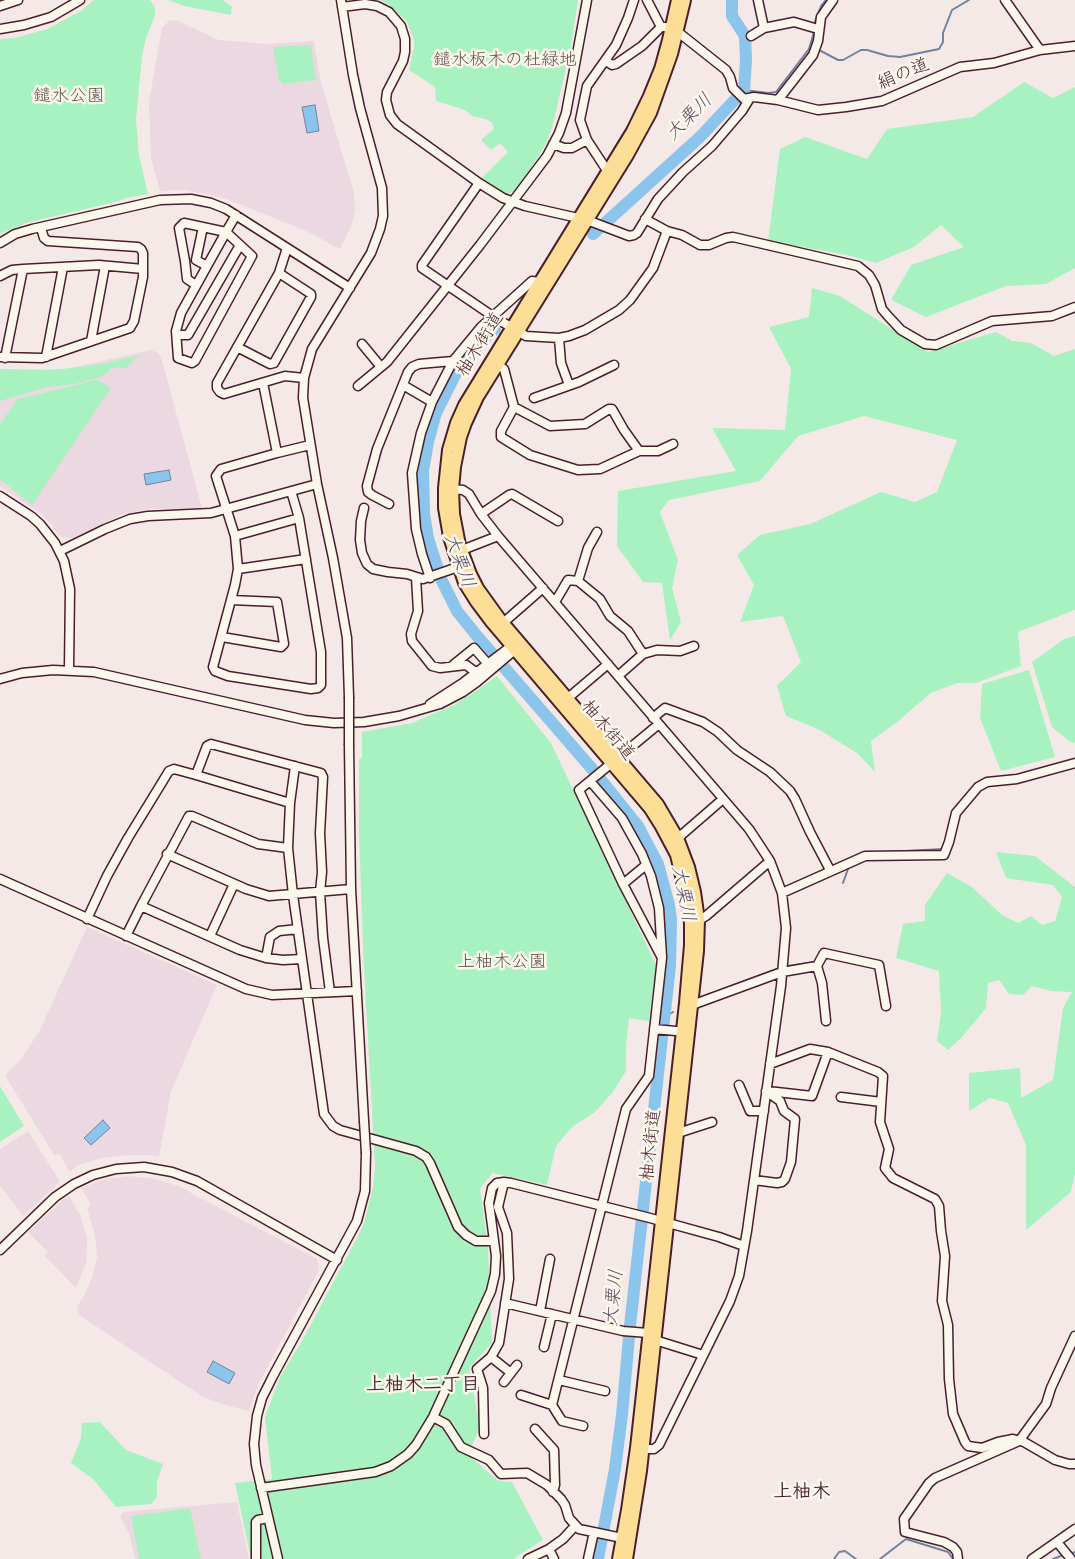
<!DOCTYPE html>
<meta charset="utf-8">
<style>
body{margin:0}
canvas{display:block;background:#f4e9e7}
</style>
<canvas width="1075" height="1559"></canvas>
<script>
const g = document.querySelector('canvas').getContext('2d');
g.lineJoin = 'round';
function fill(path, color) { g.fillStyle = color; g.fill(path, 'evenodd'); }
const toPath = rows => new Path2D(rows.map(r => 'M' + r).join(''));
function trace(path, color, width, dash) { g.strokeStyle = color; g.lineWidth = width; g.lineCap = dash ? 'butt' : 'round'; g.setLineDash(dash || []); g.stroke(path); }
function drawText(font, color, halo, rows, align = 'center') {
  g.font = font + ' Mynerve,"Klee One",sans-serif'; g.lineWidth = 5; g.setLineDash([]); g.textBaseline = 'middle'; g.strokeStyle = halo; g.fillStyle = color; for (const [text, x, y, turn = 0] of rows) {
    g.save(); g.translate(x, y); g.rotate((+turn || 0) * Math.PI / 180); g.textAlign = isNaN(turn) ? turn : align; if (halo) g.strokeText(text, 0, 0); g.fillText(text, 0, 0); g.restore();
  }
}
const built = toPath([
 [170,20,178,21,219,40,267,44,314,41,321,83,354,193,355,210,352,224,340,249,306,231,224,198,185,190,160,191,151,158,149,102,162,28],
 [151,350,158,353,161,357,202,508,149,509,122,514,71,539,59,536,52,525,41,514,0,486,0,371,66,369],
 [87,927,217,985,171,1091,159,1157,148,1155,128,1155,102,1158,78,1165,70,1172,59,1154,54,1155,6,1077,8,1072,21,1059,39,1032],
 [28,1131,60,1182,23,1216,0,1185,0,1149],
 [129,1176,155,1179,178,1186,317,1259,319,1270,259,1383,249,1411,225,1405,203,1397,79,1315,77,1307,85,1294,93,1275,97,1257,95,1235,87,1208,91,1205,81,1188,105,1179],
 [69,1196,81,1217,87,1239,86,1264,76,1288,45,1256,48,1252,28,1232,65,1198],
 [237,1502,249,1559,135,1559,129,1533,120,1517,123,1512]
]);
const green = toPath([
 [94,0,150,0,155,7,155,16,146,38,142,56,136,119,139,155,148,194,126,198,119,201,26,223,0,234,0,39,15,38,47,29,81,11],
 [168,0,223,0,232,7,231,15,184,6],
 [380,0,578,0,571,47,552,128,546,144,517,190,507,194,481,179,508,152,500,143,491,150,481,140,494,129,492,123,486,119,472,116,465,110,436,101,435,87,409,70,414,47,414,40,407,22,390,5],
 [311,45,316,80,284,84,279,80,273,47],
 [1024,82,1053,98,1075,87,1075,268,1046,284,1006,286,926,317,891,300,911,265,964,247,941,225,914,247,876,263,847,255,768,241,780,149,805,137,867,159,887,129,973,117],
 [812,288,840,296,928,352,996,332,1012,341,1031,343,1054,356,1075,349,1075,610,1018,632,1021,666,976,683,957,683,931,693,897,722,871,741,875,772,857,753,818,729,786,716,777,686,801,662,783,616,740,622,754,585,737,555,760,535,810,524,881,492,915,502,937,492,957,440,864,416,798,436,760,481,669,500,660,512,678,560,672,588,681,622,670,640,662,583,643,582,617,546,618,491,736,471,712,428,785,430,791,369,769,327,809,317],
 [146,354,134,359,126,368,112,368,101,377,75,384,48,387,0,401,0,369,53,370,95,365],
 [97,380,111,388,32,505,0,479,0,424,18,399],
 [1075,636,1075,743,1069,741,1052,727,1032,662,1064,639],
 [1029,670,1055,757,1001,771,980,718,982,684],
 [497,676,551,743,656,965,649,1021,629,1018,626,1044,626,1071,612,1093,595,1112,572,1127,556,1146,547,1185,493,1173,480,1188,488,1247,492,1343,469,1368,480,1427,468,1455,499,1481,512,1482,543,1540,517,1556,514,1559,251,1559,235,1483,272,1479,265,1417,280,1377,302,1341,357,1238,364,1223,373,1188,375,1167,363,948,359,833,359,759,362,758,362,732,412,723,454,705,476,691],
 [996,852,1035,856,1075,887,1075,1173,1071,1192,1026,1230,1026,1145,1008,1103,990,1098,969,1111,969,1073,1020,1068,1021,1098,1053,1080,1063,1008,1072,992,1051,991,1032,986,1023,995,1009,994,999,980,988,983,986,1008,962,1037,948,1050,937,1041,941,1012,939,971,896,958,903,924,925,921,925,905,947,873,972,887,1002,915,1018,923,1031,916,1042,925,1055,921,1062,897,1053,885,1006,878],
 [0,1086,24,1126,0,1142],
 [100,1422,126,1450,163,1464,157,1482,157,1497,151,1504,116,1507,94,1480,71,1463,81,1438,82,1423],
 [190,1508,201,1559,139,1559,131,1516]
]);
const water = toPath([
 [315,105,319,131,307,133,302,107,315,105],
 [169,470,171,480,146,485,144,474,169,470],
 [103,1120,110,1128,91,1145,84,1138,103,1120],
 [213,1361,235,1373,229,1384,207,1372,213,1361]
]);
const stream = toPath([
 [814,24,821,6,826,0],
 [821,51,838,60,843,60,861,50,867,50,888,56,900,57,939,49,943,42,943,33,952,10,969,0],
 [744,90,768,93,776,92,809,49,814,32],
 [889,852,942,849],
 [843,883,848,869],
 [788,966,815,962],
 [723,989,777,969],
 [664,1017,673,1012],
 [1073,1553,1075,1552],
 [834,1559,839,1552,845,1551,856,1559],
 [880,1559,906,1539,948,1552,953,1559],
 [1053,1559,1061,1556]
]);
const river = toPath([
 [593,234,700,137,744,90,746,60,745,36,732,16,732,0],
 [495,329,482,340,455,375,436,413,428,442,423,471,424,514,428,538,441,579,457,611,477,636,593,770,638,826,658,864,669,905,671,920,670,966,630,1326,622,1415,615,1469,598,1559]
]);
const minor = toPath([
 [341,0,353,75,360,108,382,188,383,216,380,229,371,253,312,349,304,378,303,398,317,484,333,558,347,638,349,697],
 [647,0,661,27],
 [758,0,764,28],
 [1005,0,1040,50],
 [0,6,18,0],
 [342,7,365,4,377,6,389,12,401,26,405,39,405,52,403,61,387,92,386,100,390,115,397,124,479,183,503,198,525,206,587,220,629,236,634,235,637,233,658,199,683,172,712,146,742,111,750,98],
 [0,29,24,25,51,17,80,0],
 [751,36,764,28,794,22,818,29],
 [606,61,612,65,616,64,642,46,661,27,665,27,678,32,726,70,730,77,733,88,744,99,754,97,778,100,818,110,846,107,882,101,960,67,994,63,1040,50,1075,46],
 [778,100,813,55,818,41,821,17,833,0],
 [553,144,564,148,572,148,587,140],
 [608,172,587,140,580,120,587,86,616,45,628,18,634,0],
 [479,183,422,265,422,268,494,317,526,336,559,338,569,336,585,330,619,310,630,300,653,268,667,231],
 [645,219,667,231,682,235,700,245,709,245,726,238,733,237,858,266,869,275,875,285,882,309,887,315,901,330,925,344,936,345,992,321,1052,316,1075,307],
 [203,227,196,260,207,266],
 [0,243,15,234,32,229,160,200,191,199,211,203,226,209,350,288],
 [287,248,279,273,217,383,217,388,220,392,224,394,285,376,304,378],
 [0,276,12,270,23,269,99,265,143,269],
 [196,285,187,279,185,261,179,228,184,223,226,232,252,256,195,361,192,363,178,358,176,331,181,313,207,266,226,232,236,215],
 [177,335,188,335,240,245],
 [559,338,561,363,569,385],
 [91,341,105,266],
 [362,344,381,367],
 [237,347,270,364,274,363,311,297,311,294,279,273],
 [0,357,42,358,130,328,134,321,143,277,143,253,141,249,138,247,48,241,44,238,41,228],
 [46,357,63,267],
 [5,358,23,269],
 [498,365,504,369,514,407,550,426,585,424,609,409,612,409,624,430,639,451,658,451,673,444],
 [263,383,277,453,221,469,216,476,235,536,238,569,235,585,213,667,215,671,228,676,311,689,318,688,321,685,321,652,299,518,291,491],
 [403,385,432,402],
 [358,386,387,362,480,245,547,156,559,133,566,113,587,0],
 [534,398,579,382,614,365],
 [514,407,501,431,501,437,530,455,578,470,600,469,639,451],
 [277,453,310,445],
 [448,489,463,490,469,494,481,514,498,536,749,829,770,861,782,893,786,928,781,986,747,1231,739,1276,730,1301,659,1445,654,1449,640,1449],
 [0,496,31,516,40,524,55,543,64,561,70,589,69,669],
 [389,504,372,495,368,492,367,486,377,449,408,372,412,367,419,364,453,361,481,327,532,281,539,282],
 [364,508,361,521,360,540,362,553,367,564,373,569,388,572,407,574,423,579,458,567],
 [481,514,509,495,512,494,558,521],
 [235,536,299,518],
 [462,550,498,536],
 [60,551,105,529,130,519,148,516,211,513,317,484],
 [238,569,306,559],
 [416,578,418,611,411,634,412,641,432,666,440,668,466,665,477,673],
 [430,578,422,554,416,529,412,473,421,433,432,402,453,361],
 [578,581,588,548,597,532],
 [555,602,568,580,578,581,600,599,610,616,628,631,643,654],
 [503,623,543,588],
 [222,637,281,647,284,644,277,602,231,600],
 [453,665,474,648,488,664],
 [618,676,643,654,657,650,680,651,694,646],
 [0,679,22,673,53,670,94,672,305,720,334,723,364,722,399,716,440,704,463,692,477,682,517,648],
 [568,698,608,664],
 [430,704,464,682,514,644],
 [653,718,665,708,703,722,718,732,737,750,770,772,790,791,795,799,810,832,830,870],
 [349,745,351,889,364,1121],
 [295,766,290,803,288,848,293,895,324,1114,333,1126,340,1130,416,1151,426,1157,430,1163,458,1227,466,1235,476,1241,494,1241],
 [196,775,290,803],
 [590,781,622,818,642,854,651,876,659,908,662,957],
 [678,838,723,799],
 [288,848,258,844,192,816,189,816,141,906,240,950,266,958,283,960,302,959],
 [167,854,246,889,269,896,351,889],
 [0,879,246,989,272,995,357,991],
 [623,884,646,865],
 [782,893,865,856,944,855,949,842,956,813,978,787,987,782,1017,779,1075,763],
 [87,919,107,876,128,838,169,771,174,769,196,775,207,746,211,744,321,773,323,777,320,833,322,872,320,892,323,938,330,992],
 [699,920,706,916,770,861],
 [126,936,141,906],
 [210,936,234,884],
 [266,958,270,937,279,931,298,929],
 [817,966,824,953,879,965,886,1006],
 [692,1005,782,972,817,966,822,983,826,1021],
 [654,1029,687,1032],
 [770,1064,810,1049,828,1052,878,1072,883,1076,880,1122,889,1149,885,1168,893,1178,935,1199,939,1206,941,1231,945,1256,942,1301,948,1325,949,1379,953,1414,965,1442,968,1446,982,1448,998,1442,1013,1439,1024,1442,1055,1460,1069,1464,1075,1464],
 [739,1085,750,1111,764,1111],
 [768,1091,812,1096,828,1052],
 [841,1097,881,1102],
 [678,1133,712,1122],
 [754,1180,777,1183,782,1182,785,1179,791,1162,795,1119,784,1111,780,1101,766,1091],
 [0,1250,55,1197,74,1184,93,1175,116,1169,144,1167,172,1172,197,1181,337,1260],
 [505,1303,623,1331,648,1333],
 [540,1311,550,1259],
 [655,1340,703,1355],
 [544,1347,552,1314],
 [491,1357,511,1373],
 [559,1380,605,1391],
 [504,1382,517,1365],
 [521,1395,552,1405],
 [433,1417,446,1424,461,1447,489,1460,501,1474,527,1473,547,1485,561,1499,565,1505,569,1518,579,1529,622,1538],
 [583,1426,562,1421,552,1405,626,1109,649,1076,662,958,623,884,579,790,659,724],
 [535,1429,554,1450,555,1485,553,1492],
 [484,1434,483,1388,477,1369,491,1357,499,1343,509,1279,507,1233,498,1207,504,1182],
 [261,1488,375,1472,391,1466,408,1454,416,1445,433,1417,491,1291,495,1274,496,1256,489,1203,492,1188,497,1183,504,1182,511,1183,650,1218,719,1237,744,1246],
 [1057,1542,1071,1559],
 [549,1549,554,1559],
 [256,1559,256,1522,258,1520,268,1518],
 [278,1559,256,1465,254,1444,257,1416,262,1398,273,1376,357,1221,365,1191,366,1153],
 [528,1559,549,1549,563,1539,575,1526],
 [588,1559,594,1532],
 [958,1559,957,1552,953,1547,944,1542,905,1532,904,1519,929,1483,935,1478,1019,1441,1046,1404,1051,1388,1075,1336],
 [1032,1559,1075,1529]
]);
const major = toPath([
 [618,1559,627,1510,636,1448,685,1003,690,945,690,924,688,906,676,855,660,825,650,809,491,622,476,602,464,583,449,537,444,508,444,488,448,450,456,423,464,405,632,131,649,96,660,69,668,40,677,0],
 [627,1559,641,1471,698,951,699,920,695,892,689,867,678,838,658,804,501,620,478,588,471,574,460,545,454,514,453,489,455,467,461,437,466,423,478,397,628,155,651,113,672,54,685,0]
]);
const minorBridge = toPath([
 [349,745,349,697],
 [364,1121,366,1153]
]);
const parkNames = [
 ["鑓水板木の杜緑地",505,61],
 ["鑓水公園",69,97],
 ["上柚木公園",502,963]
];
const streetNames = [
 ["絹の道",904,75,-23],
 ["柚木街道",481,345,-58],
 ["柚木街道",607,731,50],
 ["柚木街道",652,1145,-84]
];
const waterNames = [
 ["大栗川",690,118,-45],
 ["大栗川",458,561,70],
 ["大栗川",682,894,79],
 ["大栗川",615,1298,-84]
];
const neighbourhoodNames = [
 ["上柚木二丁目",423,1386],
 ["上柚木",802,1493]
];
fill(built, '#ecd8e1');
fill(green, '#a8f2c1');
fill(water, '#8cc5eb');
trace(water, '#72839e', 1);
trace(stream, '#72839e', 2);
trace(river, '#8cc5eb', 12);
trace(minor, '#4a1f2b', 11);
trace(major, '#4a1f2b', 14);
trace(minor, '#fbf7ec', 8);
trace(major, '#fcde96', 10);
trace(minorBridge, '#4a1f2b', 11, []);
trace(minorBridge, '#fbf7ec', 8);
drawText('18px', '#625450', '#fbf7ec', parkNames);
drawText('18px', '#4a1f2b', '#fbf7ec', streetNames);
drawText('italic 19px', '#5e5165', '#fbf7ec', waterNames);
drawText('bold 19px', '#4a1f2b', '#fbf7ec', neighbourhoodNames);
</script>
